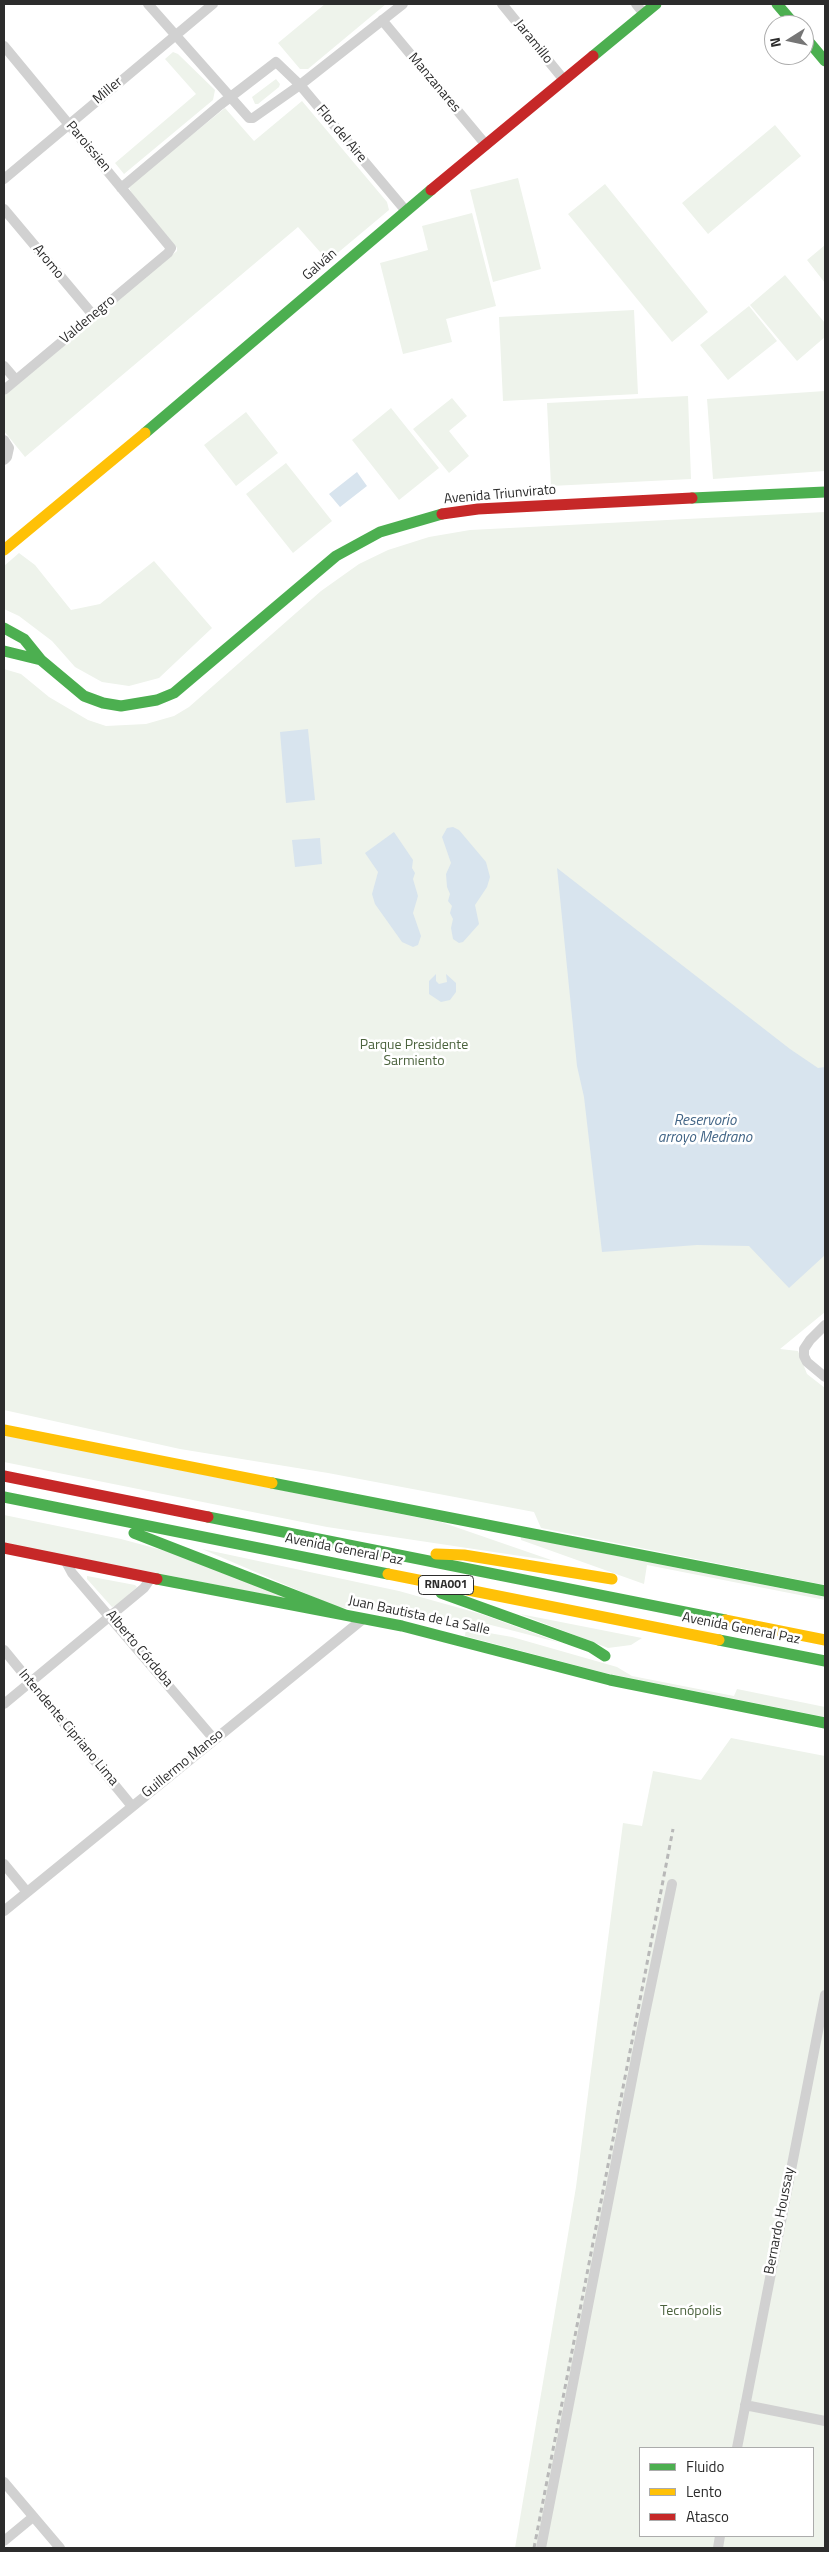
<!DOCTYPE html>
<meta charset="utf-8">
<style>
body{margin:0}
#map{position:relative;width:829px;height:2552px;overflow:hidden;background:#fff;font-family:"Titillium Web",sans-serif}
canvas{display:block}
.frame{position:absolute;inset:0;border:5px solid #2c2c2c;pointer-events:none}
.legend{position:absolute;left:639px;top:2447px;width:175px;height:90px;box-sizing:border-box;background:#fff;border:1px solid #ababab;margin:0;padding:6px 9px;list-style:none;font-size:15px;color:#2c2c2c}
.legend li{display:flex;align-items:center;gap:10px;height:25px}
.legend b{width:25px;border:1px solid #ababab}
.north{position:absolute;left:764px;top:15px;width:50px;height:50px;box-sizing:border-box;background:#fff;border:1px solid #ababab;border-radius:50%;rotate:260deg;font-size:14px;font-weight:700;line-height:20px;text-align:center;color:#2c2c2c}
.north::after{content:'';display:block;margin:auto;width:18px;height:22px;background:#767676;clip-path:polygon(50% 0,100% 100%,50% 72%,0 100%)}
</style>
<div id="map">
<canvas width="829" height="2552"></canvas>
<div class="frame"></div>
<ul class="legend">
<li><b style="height:6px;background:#4caf50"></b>Fluido</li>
<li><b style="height:6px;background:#ffc107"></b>Lento</li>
<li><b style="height:6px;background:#c62828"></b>Atasco</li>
</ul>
<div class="north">N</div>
</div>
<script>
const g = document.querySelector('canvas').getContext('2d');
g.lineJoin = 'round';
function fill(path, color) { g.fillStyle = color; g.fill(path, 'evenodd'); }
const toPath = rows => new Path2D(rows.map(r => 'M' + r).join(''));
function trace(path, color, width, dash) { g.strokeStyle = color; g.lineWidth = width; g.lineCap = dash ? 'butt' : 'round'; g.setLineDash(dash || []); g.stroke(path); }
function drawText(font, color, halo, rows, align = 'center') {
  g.font = font + ' "Titillium Web",sans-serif'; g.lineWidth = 5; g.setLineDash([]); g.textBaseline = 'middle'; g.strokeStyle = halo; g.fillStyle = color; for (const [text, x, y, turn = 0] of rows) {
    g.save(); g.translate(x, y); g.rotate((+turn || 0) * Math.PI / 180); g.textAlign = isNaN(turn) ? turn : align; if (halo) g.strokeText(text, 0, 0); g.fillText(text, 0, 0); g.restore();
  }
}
const green = toPath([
 [325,4,386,4,308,69,300,69,278,43],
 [173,52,178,54,215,90,213,100,124,174,115,163,196,94,165,59],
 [276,79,280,84,279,87,258,104,255,104,252,97],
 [302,101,387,202,389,210,328,261,298,227,25,457,4,431,4,396,177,251,177,248,131,192,129,187,131,184,225,108,254,141],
 [775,125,801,156,708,234,682,203],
 [518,178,541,269,493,282,470,190],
 [605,184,708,312,672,342,568,214],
 [472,213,496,306,446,319,452,342,403,354,380,263,428,250,422,226],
 [825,245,825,283,807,260],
 [785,275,825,323,825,337,797,361,750,305],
 [749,306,777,341,728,380,700,345],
 [634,310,638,394,503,401,499,317],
 [825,391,825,471,713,479,707,399],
 [688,396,691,479,551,486,547,403],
 [452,398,467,416,449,431,469,456,449,473,413,429],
 [391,408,439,468,399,500,352,440],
 [246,412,278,453,236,486,204,445],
 [286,463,332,521,293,553,246,494],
 [825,512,825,1312,780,1349,798,1351,807,1374,825,1388,825,1585,541,1528,534,1512,328,1473,180,1449,4,1410,4,669,21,674,49,697,88,720,106,726,146,724,174,716,189,707,321,591,359,564,388,550,429,537,470,530],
 [19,553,35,565,71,610,100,604,154,561,212,628,159,678,129,686,102,682,75,667,52,641,19,616,4,609,4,566],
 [4,1435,441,1522,554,1561,327,1527,4,1462],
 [4,1515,121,1539,184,1556,293,1600,4,1543],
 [521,1537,825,1597,825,1600,647,1565,644,1584,521,1540],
 [202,1549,399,1591,481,1614,561,1643,487,1624,337,1607],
 [87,1576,135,1585,137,1587,117,1605,112,1607,87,1579],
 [520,1614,642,1638,631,1645,608,1648],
 [466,1629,512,1637,617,1667,632,1676,734,1696,737,1689,825,1707,825,1717,605,1673,465,1636],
 [731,1738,825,1756,825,2548,515,2548,576,2187,623,1823,642,1826,653,1771,701,1780],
 [640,2448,813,2448,813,2536,640,2536]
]);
const water = toPath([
 [357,472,367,486,340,507,329,494],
 [308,729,315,800,286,803,280,732],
 [453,827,459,830,486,862,490,877,487,887,475,905,479,924,463,942,459,943,453,939,451,928,453,919,450,913,452,906,448,901,450,894,447,887,446,874,451,863,442,837,447,828],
 [394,832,413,860,412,868,415,873,413,879,418,896,413,913,421,936,418,945,413,947,402,942,375,904,372,894,378,872,365,853],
 [320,838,322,864,295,867,292,840],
 [557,868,790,1049,818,1068,825,1067,825,1255,789,1288,749,1246,697,1245,602,1252,584,1097,577,1066],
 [436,974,436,981,439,984,447,982,446,974,456,983,456,992,450,1000,441,1002,429,994,429,981]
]);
const street = toPath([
 [148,4,249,118,253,118,300,85,403,4],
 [502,4,564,80],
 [636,4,644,14],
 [382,20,486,145],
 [4,46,171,248,168,253,4,390],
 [4,179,213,4],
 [121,188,220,105,276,62,300,85,406,211],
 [4,209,93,315],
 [4,366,16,380],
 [4,440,9,448,7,457,4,460],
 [825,1325,810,1340,804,1349,804,1356,807,1362,825,1377],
 [65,1560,72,1573,213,1738],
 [4,1650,131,1805],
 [4,1704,144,1588,151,1578],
 [4,1864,27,1892],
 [4,1911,363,1619],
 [745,2405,825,2421],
 [737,2448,825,1995],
 [4,2482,60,2548],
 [4,2541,33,2517],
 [541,2548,640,2038,672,1884],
 [718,2548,720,2536]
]);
const fast = toPath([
 [777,4,795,25],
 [804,36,825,61],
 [593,56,656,4],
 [145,433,431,190],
 [692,498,825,492],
 [4,628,24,639,41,660,84,696,103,703,121,706,157,700,174,693,336,556,380,532,442,514],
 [4,651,41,660],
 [272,1483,825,1591],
 [4,1497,388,1574],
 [208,1517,725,1620],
 [134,1533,345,1615],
 [157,1579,402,1626,610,1680,825,1723],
 [441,1593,591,1647,605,1656],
 [719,1640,825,1661]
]);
const slow = toPath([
 [4,550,145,433],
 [4,1430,272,1483],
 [436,1554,464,1555,612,1579],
 [388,1574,719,1640],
 [725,1620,825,1640]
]);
const jam = toPath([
 [431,190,593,56],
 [442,514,478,509,692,498],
 [4,1476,208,1517],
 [4,1548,157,1579]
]);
const rail = toPath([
 [534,2548,673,1829]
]);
const shields = [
 [446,1585,55]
];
const shieldNames = [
 ["RNA001",446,1585]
];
const streetNames = [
 ["Jaramillo",533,42,51],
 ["Manzanares",434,83,50],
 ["Miller",108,91,-40],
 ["Flor del Aire",341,134,50],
 ["Paroissien",88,147,50],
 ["Aromo",48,262,50],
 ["Galván",320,265,-41],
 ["Valdenegro",88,320,-40],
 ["Avenida Triunvirato",500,495,-5],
 ["Avenida General Paz",344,1550,11],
 ["Juan Bautista de La Salle",419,1616,12],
 ["Avenida General Paz",741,1629,11],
 ["Alberto Córdoba",139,1649,50],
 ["Intendente Cipriano Lima",68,1728,50],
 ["Guillermo Manso",183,1764,-39],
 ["Bernardo Houssay",780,2221,-79]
];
const parkNames = [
 ["Parque Presidente",414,1046],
 ["Sarmiento",414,1062],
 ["Tecnópolis",691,2312]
];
const waterNames = [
 ["Reservorio",705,1121],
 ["arroyo Medrano",705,1138]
];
fill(green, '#eef3eb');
fill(water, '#d8e4ee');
trace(street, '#d1d1d1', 10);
trace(fast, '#4caf50', 11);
trace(slow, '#ffc107', 11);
trace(jam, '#c62828', 11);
trace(rail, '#b8b8b8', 3, [5, 4]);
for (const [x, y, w] of shields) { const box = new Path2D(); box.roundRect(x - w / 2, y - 9.5, w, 19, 4); g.fillStyle = '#fff'; g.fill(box); trace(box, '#2c2c2c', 1); }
drawText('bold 12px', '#2c2c2c', null, shieldNames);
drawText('14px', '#2c2c2c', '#fff', streetNames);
drawText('14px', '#4c633e', '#fff', parkNames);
drawText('italic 15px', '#426586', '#fff', waterNames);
</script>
